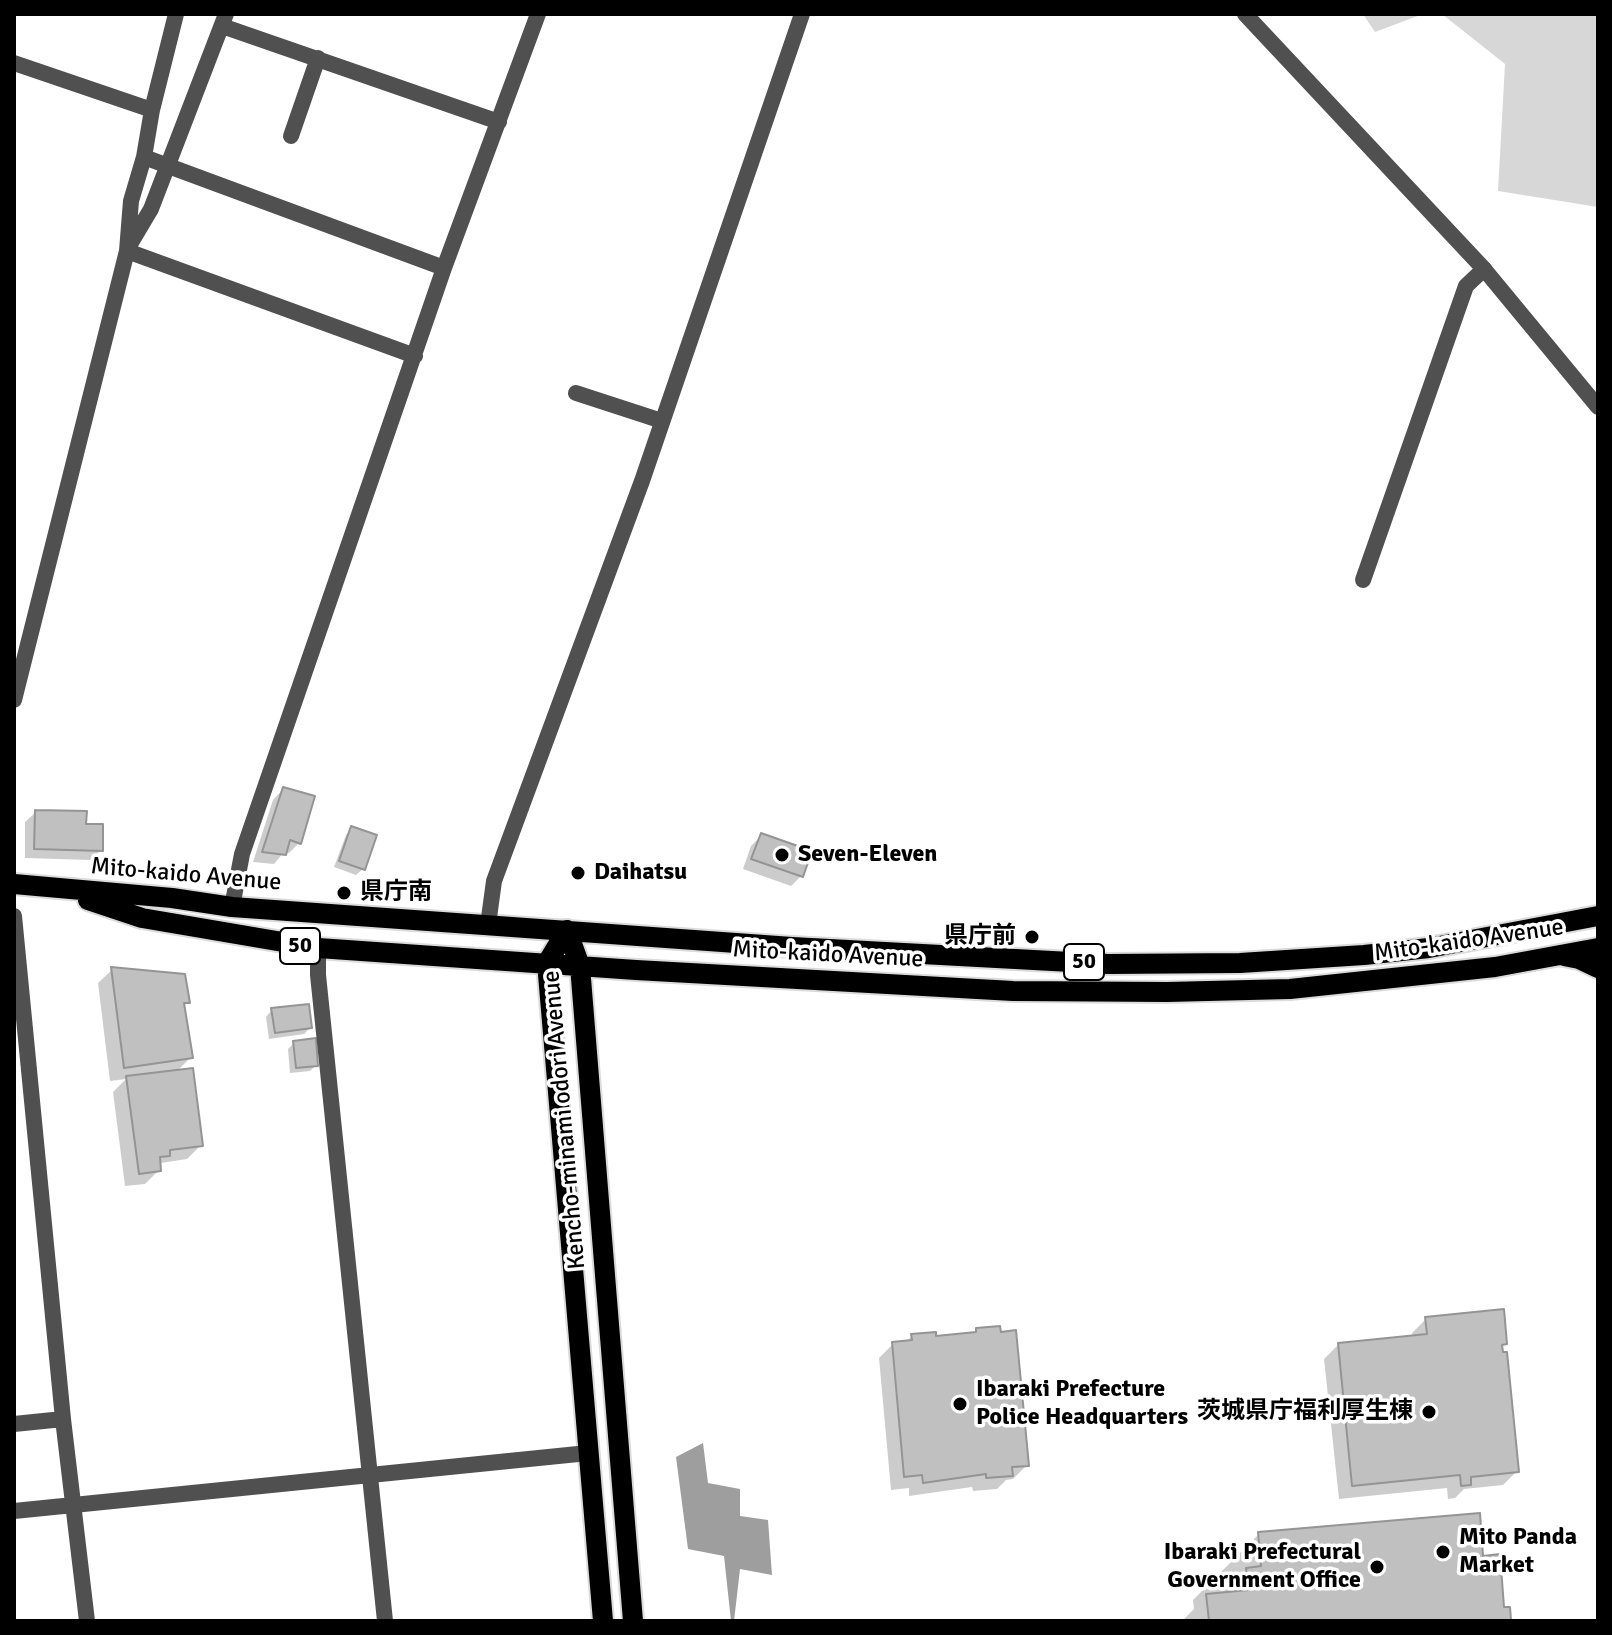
<!DOCTYPE html>
<meta charset="utf-8">
<style>
body{margin:0}
#map{position:relative;width:1612px;height:1635px;overflow:hidden;background:#fff;font-family:Signika,sans-serif}
canvas{display:block}
.frame{position:absolute;inset:0;border:16px solid #000;pointer-events:none}
</style>
<div id="map">
<canvas width="1612" height="1635"></canvas>
<div class="frame"></div>
</div>
<script>
const g = document.querySelector('canvas').getContext('2d');
g.lineJoin = 'round';
function fill(path, color) { g.fillStyle = color; g.fill(path, 'evenodd'); }
const toPath = rows => new Path2D(rows.map(r => 'M' + r).join(''));
function trace(path, color, width, dash) { g.strokeStyle = color; g.lineWidth = width; g.lineCap = dash ? 'butt' : 'round'; g.setLineDash(dash || []); g.stroke(path); }
function drawText(font, color, halo, rows, align = 'center') {
  g.font = font + ' Signika,"Noto Sans JP",sans-serif'; g.lineWidth = 7; g.setLineDash([]); g.textBaseline = 'middle'; g.strokeStyle = halo; g.fillStyle = color; for (const [text, x, y, turn = 0] of rows) {
    g.save(); g.translate(x, y); g.rotate((+turn || 0) * Math.PI / 180); g.textAlign = isNaN(turn) ? turn : align; if (halo) g.strokeText(text, 0, 0); g.fillText(text, 0, 0); g.restore();
  }
}
const green = toPath([
 [1363,14,1423,14,1375,32],
 [1442,14,1598,14,1598,207,1498,191,1505,64]
]);
const water = toPath([
 [703,1443,708,1483,740,1489,740,1516,768,1520,772,1575,740,1569,734,1621,731,1621,724,1556,688,1549,676,1457]
]);
const shadow = toPath([
 [283,789,299,843,289,853,284,852,274,864,253,862,273,800],
 [36,812,84,826,101,850,90,860,25,858,25,822],
 [352,828,363,869,356,875,334,867,346,835],
 [761,836,801,876,791,886,743,869,751,846],
 [112,970,188,1002,183,1007,191,1057,176,1072,201,1145,187,1159,161,1163,159,1170,145,1184,125,1186,113,1092,126,1079,110,1081,98,983],
 [272,1010,310,1028,304,1034,269,1039,266,1017],
 [294,1043,316,1065,310,1071,290,1073,288,1049],
 [1426,1319,1505,1343,1501,1348,1517,1471,1503,1485,1464,1489,1455,1498,1448,1499,1447,1488,1339,1499,1324,1359,1338,1345,1413,1338,1412,1333],
 [976,1330,1027,1465,1013,1479,1006,1480,997,1489,973,1491,972,1487,909,1496,909,1488,891,1490,879,1358,893,1344,905,1343,912,1336,934,1338,972,1335],
 [1259,1534,1482,1558,1509,1620,1182,1621,1194,1609,1193,1600]
]);
const building = toPath([
 [283,787,315,796,301,844,290,840,286,855,262,852,283,787],
 [35,810,87,811,86,824,103,824,103,851,34,849,35,810],
 [351,826,377,835,365,870,339,861,351,826],
 [761,833,812,851,803,877,751,859,761,833],
 [111,967,185,974,190,1003,184,1003,193,1058,124,1068,111,967],
 [309,1004,312,1028,275,1033,271,1008,309,1004],
 [316,1038,318,1066,296,1068,293,1041,316,1038],
 [193,1068,203,1146,170,1150,170,1156,160,1157,161,1171,139,1174,126,1076,193,1068],
 [1504,1309,1507,1344,1502,1345,1503,1352,1507,1352,1519,1472,1471,1477,1471,1485,1461,1486,1460,1475,1352,1486,1338,1343,1427,1334,1425,1317,1504,1309],
 [1000,1326,1001,1332,1016,1330,1029,1466,1012,1467,1013,1476,986,1478,986,1474,923,1483,922,1475,904,1477,892,1342,912,1340,911,1334,936,1332,936,1336,976,1332,976,1328,1000,1326],
 [1480,1513,1483,1556,1500,1554,1504,1607,1510,1607,1511,1620,1209,1621,1206,1594,1248,1590,1246,1568,1261,1566,1258,1532,1480,1513]
]);
const minor = toPath([
 [222,26,499,122],
 [14,63,152,110],
 [291,136,318,58],
 [144,157,444,268],
 [129,246,151,209,226,14],
 [127,251,415,356],
 [576,393,662,421],
 [1363,580,1466,286,1484,269],
 [14,700,127,251,131,201,144,157,152,110,176,14],
 [232,907,242,854,444,268,538,14],
 [14,916,63,1419,87,1621],
 [488,925,494,881,642,481,802,14],
 [318,948,318,975,385,1621],
 [14,1424,63,1419],
 [14,1511,588,1453]
]);
const tertiary = toPath([
 [1245,14,1484,269,1598,407]
]);
const primary = toPath([
 [14,884,172,898,232,907,792,947,1108,964,1240,963,1364,955,1429,948,1598,916],
 [88,900,142,918,318,948,636,970,1013,991,1167,992,1290,989,1495,967,1598,948],
 [567,930,547,963,603,1621],
 [567,930,580,966,633,1621],
 [1564,956,1579,959,1598,968]
]);
const markers = [
 [782,855,8,"#000"],
 [578,873,8,"#000"],
 [344,893,8,"#000"],
 [1032,937,8,"#000"],
 [960,1404,8,"#000"],
 [1429,1412,8,"#000"],
 [1443,1552,8,"#000"],
 [1377,1567,8,"#000"]
];
const shields = [
 [300,946,40],
 [1084,962,40]
];
const shieldNames = [
 ["50",300,946],
 ["50",1084,962]
];
const poiNames = [
 ["Seven-Eleven",798,855],
 ["Daihatsu",594,873],
 ["県庁南",360,893],
 ["県庁前",1016,937,"right"],
 ["Ibaraki Prefecture",976,1390],
 ["Police Headquarters",976,1418],
 ["茨城県庁福利厚生棟",1413,1412,"right"],
 ["Mito Panda",1459,1538],
 ["Market",1459,1566],
 ["Ibaraki Prefectural",1361,1553,"right"],
 ["Government Office",1361,1581,"right"]
];
const streetNames = [
 ["Mito-kaido Avenue",186,875,5],
 ["Mito-kaido Avenue",1469,941,-8],
 ["Mito-kaido Avenue",828,955,3],
 ["Kencho-minami odori Avenue",565,1120,-95]
];
fill(green, '#d7d7d7');
fill(water, '#9e9e9e');
fill(shadow, '#0003');
fill(building, '#c0c0c0');
trace(building, '#949494', 2);
trace(primary, '#dbdbdb', 24);
trace(minor, '#505050', 16);
trace(tertiary, '#505050', 16);
trace(primary, '#000', 20);
for (const [x, y, r, color] of markers) { const dot = new Path2D(); dot.arc(x, y, r, 0, 2 * Math.PI); g.fillStyle = color; g.fill(dot); trace(dot, '#fff', 3); }
for (const [x, y, w] of shields) { const box = new Path2D(); box.roundRect(x - w / 2, y - 18, w, 36, 6); g.fillStyle = '#fff'; g.fill(box); trace(box, '#000', 2); }
drawText('bold 22px', '#000', null, shieldNames);
drawText('bold 24px', '#000', '#fff', poiNames, 'left');
drawText('24px', '#000', '#fff', streetNames);
</script>
